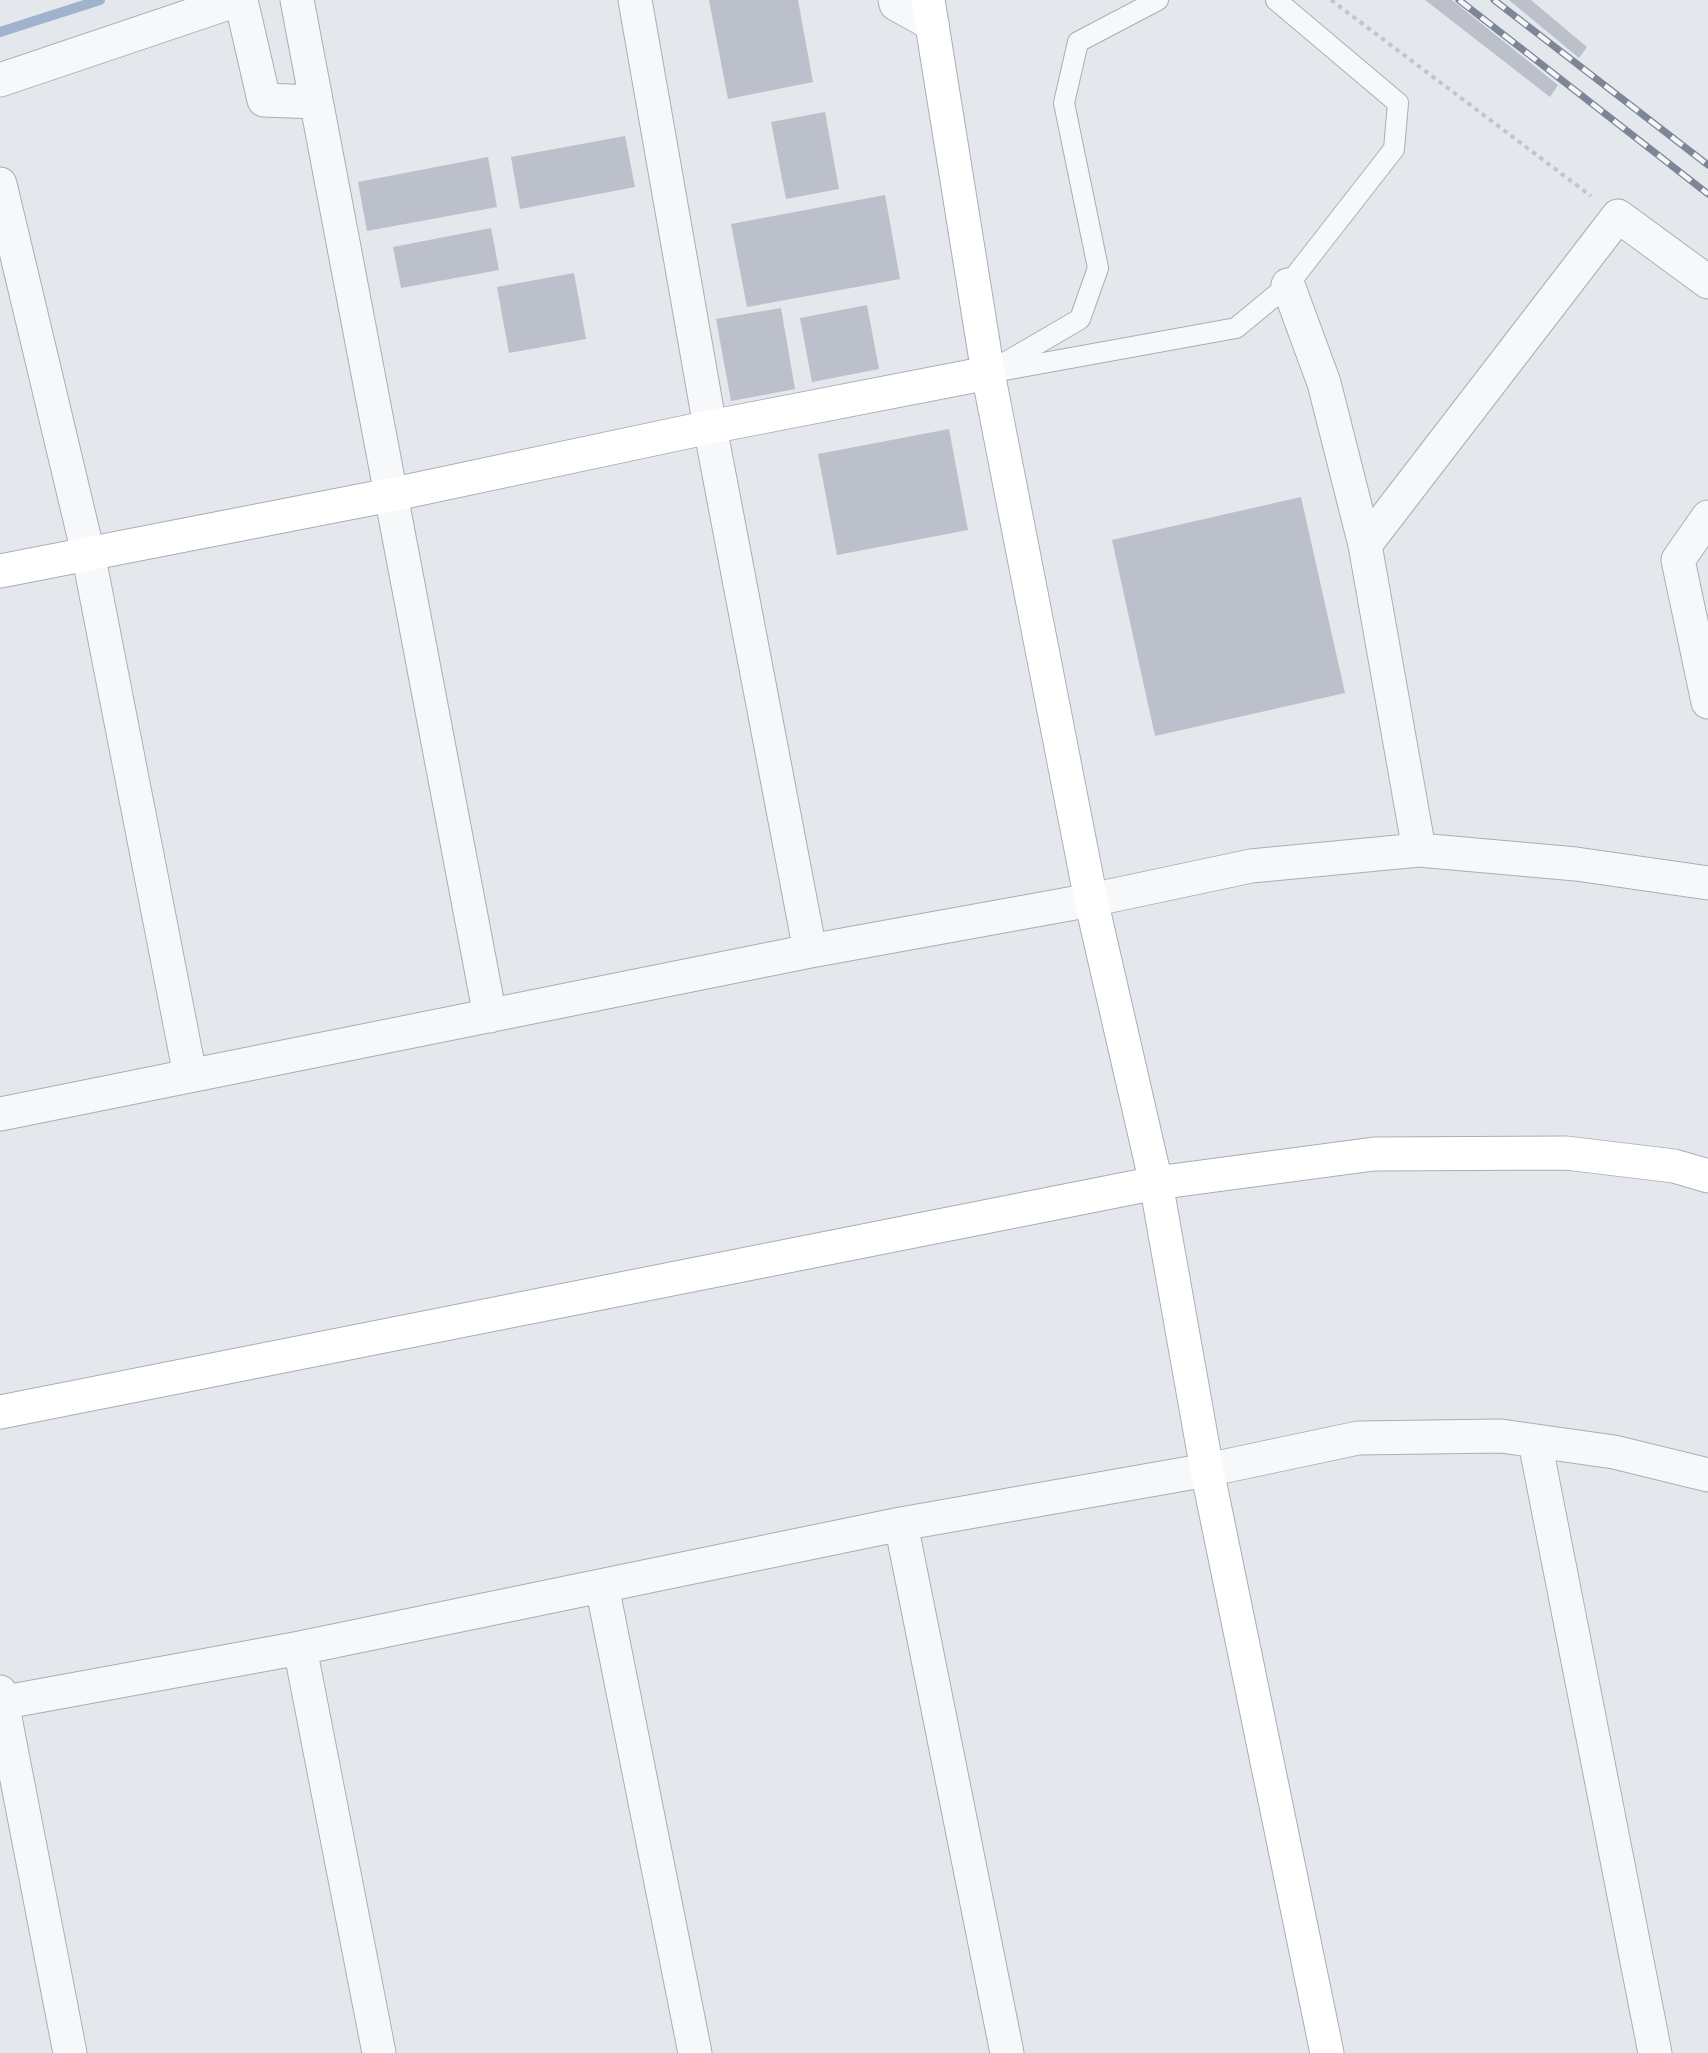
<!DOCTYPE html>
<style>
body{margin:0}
canvas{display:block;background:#e4e7ec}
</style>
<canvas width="1708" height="2053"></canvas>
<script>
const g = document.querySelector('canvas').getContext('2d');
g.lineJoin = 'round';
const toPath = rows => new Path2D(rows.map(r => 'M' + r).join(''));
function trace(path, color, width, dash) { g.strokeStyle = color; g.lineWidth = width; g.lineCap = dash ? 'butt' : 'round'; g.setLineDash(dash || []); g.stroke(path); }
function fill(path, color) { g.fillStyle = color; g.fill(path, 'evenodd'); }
const stream = toPath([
 [0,32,100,0]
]);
const building = toPath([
 [709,0,798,0,813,82,728,99],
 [1425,0,1452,0,1558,85,1550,97],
 [1509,0,1531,0,1587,47,1579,58],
 [825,112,839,189,786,199,771,122],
 [625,136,635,187,520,209,511,157],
 [488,157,497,207,367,231,358,182],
 [885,195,900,279,747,307,731,224],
 [491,228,499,270,401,288,393,247],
 [574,273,586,339,509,353,497,287],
 [867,305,879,369,812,382,800,318],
 [781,308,795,389,731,401,716,319],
 [949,429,968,530,837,555,818,454],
 [1301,497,1345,693,1155,736,1112,540]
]);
const path = toPath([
 [1331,0,1591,196]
]);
const lane = toPath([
 [1001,365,1080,319,1098,268,1064,103,1078,42,1158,0],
 [988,373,1236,328,1288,285,1394,149,1398,103,1276,0]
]);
const street = toPath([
 [241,0,264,100,316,102],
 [297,0,490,1016],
 [635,0,710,427,810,951],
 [895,0,896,4,932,24],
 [0,80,237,0],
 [0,184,88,553,190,1075],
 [1288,285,1324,383,1365,545,1419,850],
 [1708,517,1678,560,1708,702],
 [1365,545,1618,216,1708,282],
 [0,1114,810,951,1091,900,1251,866,1419,850,1576,864,1708,883],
 [1535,1442,1655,2053],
 [901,1524,1007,2053],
 [602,1586,695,2053],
 [300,1648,379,2053],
 [0,1692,70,2053],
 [0,1703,300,1648,901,1524,1207,1470,1358,1438,1501,1436,1614,1452,1708,1475]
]);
const secondary = toPath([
 [928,0,988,373,1091,900,1156,1183,1207,1470,1327,2053],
 [0,571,390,495,710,427,988,373],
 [0,1412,1156,1183,1374,1154,1566,1153,1674,1166,1708,1176]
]);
const rail = toPath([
 [1459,0,1708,194],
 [1494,0,1708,165]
]);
trace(stream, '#9fb4cc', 10);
fill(building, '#bbc0ca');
trace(lane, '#a9aeb7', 22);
trace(street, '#a9aeb7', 35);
trace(secondary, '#a9aeb7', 35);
trace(path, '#c2c5cb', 4, [4.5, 4.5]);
trace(lane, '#f7f8fa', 20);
trace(street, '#f7f8fa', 33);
trace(secondary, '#fff', 33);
trace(rail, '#7d8696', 7);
trace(rail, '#f4f6f9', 4.5, [14]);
</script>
